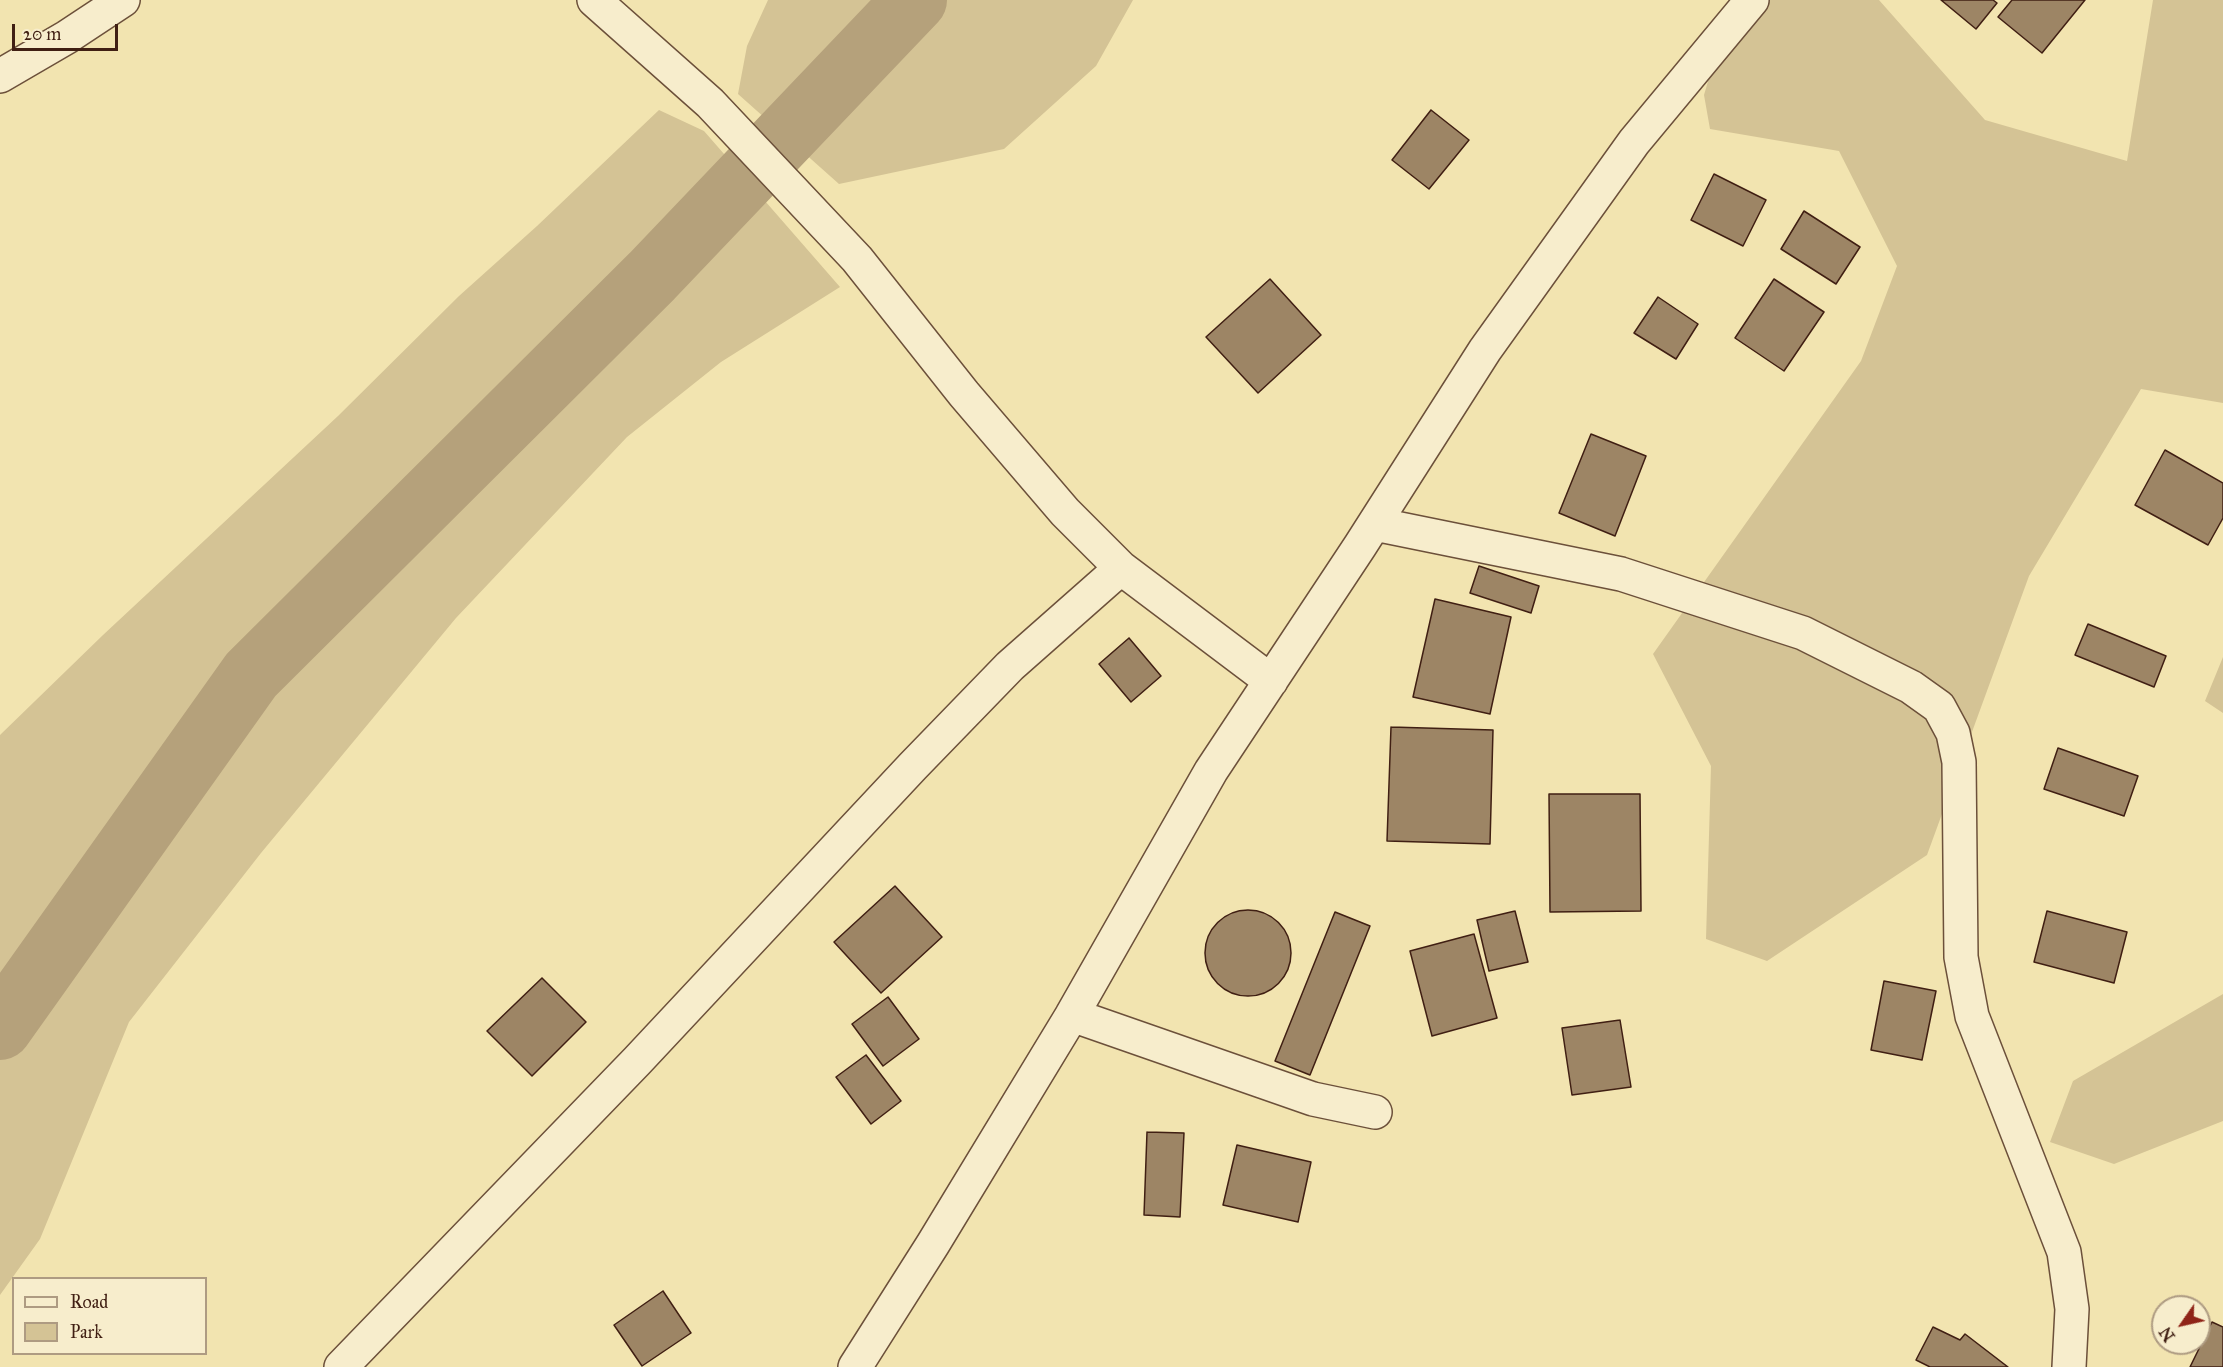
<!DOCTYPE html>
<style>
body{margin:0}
#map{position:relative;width:2223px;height:1367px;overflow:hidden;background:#f2e4b0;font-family:"IM FELL Great Primer",serif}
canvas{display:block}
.legend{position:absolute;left:12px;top:1277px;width:195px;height:78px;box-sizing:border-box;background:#f7edcc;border:2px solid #ae9b82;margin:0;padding:8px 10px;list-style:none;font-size:18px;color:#401f13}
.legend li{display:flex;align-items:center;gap:12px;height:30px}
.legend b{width:30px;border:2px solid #ae9b82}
.north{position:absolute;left:2151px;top:1295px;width:60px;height:60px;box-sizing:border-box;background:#f7edcc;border:2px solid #ae9b82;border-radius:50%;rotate:236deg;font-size:16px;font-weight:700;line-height:24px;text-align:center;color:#401f13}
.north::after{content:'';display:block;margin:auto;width:21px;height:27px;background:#8f2418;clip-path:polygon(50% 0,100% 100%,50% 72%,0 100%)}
.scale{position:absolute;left:12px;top:24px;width:106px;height:27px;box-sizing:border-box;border:3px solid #401f13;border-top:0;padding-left:8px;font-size:18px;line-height:21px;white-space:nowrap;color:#401f13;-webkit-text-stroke:4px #f7edcc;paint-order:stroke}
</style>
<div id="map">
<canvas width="2223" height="1367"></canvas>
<ul class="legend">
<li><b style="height:8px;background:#f7edcc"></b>Road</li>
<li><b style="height:16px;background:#d4c395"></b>Park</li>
</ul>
<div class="north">N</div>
<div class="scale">20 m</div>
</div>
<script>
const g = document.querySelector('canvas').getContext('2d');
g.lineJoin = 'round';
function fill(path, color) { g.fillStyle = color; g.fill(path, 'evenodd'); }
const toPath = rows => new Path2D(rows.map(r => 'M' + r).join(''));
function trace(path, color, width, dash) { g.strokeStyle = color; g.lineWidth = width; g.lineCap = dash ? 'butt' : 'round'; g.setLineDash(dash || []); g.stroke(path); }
const green = toPath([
 [768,0,1133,0,1096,66,1004,149,839,184,738,94,747,46],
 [1761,0,1879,0,1985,120,2127,161,2153,0,2223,0,2223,403,2141,389,2029,576,1927,855,1767,961,1706,939,1711,766,1653,654,1861,361,1897,266,1839,151,1710,129,1704,95,1714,61],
 [659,110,704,131,840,287,721,362,627,437,456,618,261,853,129,1022,40,1239,0,1295,0,735,103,635,338,416,459,296,537,226],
 [2223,657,2223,713,2205,701],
 [2223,994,2223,1121,2114,1164,2050,1142,2073,1081]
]);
const river = toPath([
 [0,1028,251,675,652,276,915,0]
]);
const building = toPath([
 [1941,0,1993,0,1997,3,1976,29,1941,0],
 [2012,0,2085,0,2042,53,1998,17,2012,0],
 [1431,110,1469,140,1429,189,1392,160,1431,110],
 [1714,174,1766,200,1743,246,1691,220,1714,174],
 [1804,211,1860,247,1836,284,1781,249,1804,211],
 [1270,279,1321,335,1258,393,1206,337,1270,279],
 [1774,279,1824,312,1784,371,1735,338,1774,279],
 [1658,297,1698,324,1676,359,1634,333,1658,297],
 [1591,434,1646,456,1615,536,1559,513,1591,434],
 [2165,450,2223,483,2223,518,2208,545,2135,505,2165,450],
 [1479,566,1539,586,1531,613,1470,593,1479,566],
 [1435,599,1511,617,1490,714,1413,697,1435,599],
 [2088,624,2166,656,2154,687,2075,655,2088,624],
 [1129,638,1161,676,1131,702,1099,664,1129,638],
 [1391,727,1493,730,1490,844,1387,841,1391,727],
 [2058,748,2138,776,2124,816,2044,789,2058,748],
 [1549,794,1640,794,1641,911,1550,912,1549,794],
 [895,886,942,937,881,993,834,942,895,886],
 '1205 953a43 43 0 1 1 86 0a43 43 0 1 1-86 0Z',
 [1515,911,1528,962,1489,971,1477,920,1515,911],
 [2047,911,2127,932,2114,983,2034,962,2047,911],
 [1335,912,1370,926,1310,1075,1275,1061,1335,912],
 [1474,934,1497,1018,1432,1036,1410,951,1474,934],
 [542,978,586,1022,532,1076,487,1031,542,978],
 [1884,981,1936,991,1922,1060,1871,1050,1884,981],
 [888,997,919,1039,883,1066,852,1024,888,997],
 [1620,1020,1631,1087,1572,1095,1562,1028,1620,1020],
 [866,1055,901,1101,871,1124,836,1077,866,1055],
 [1147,1132,1184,1133,1180,1217,1144,1215,1147,1132],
 [1237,1145,1311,1162,1298,1222,1223,1205,1237,1145],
 [663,1291,691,1333,642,1366,614,1325,663,1291],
 [2212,1322,2223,1327,2223,1367,2190,1367,2212,1322],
 [1933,1327,1960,1340,1965,1334,2008,1367,1930,1367,1916,1360,1933,1327]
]);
const minor = toPath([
 [594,0,710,103,857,259,964,394,1065,512,1121,568,1271,681],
 [0,76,67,37,123,0],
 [1375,524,1621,574,1803,633,1911,687,1939,707,1953,733,1959,762,1961,957,1972,1016,2064,1252,2072,1309,2069,1367],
 [1072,1015,1313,1099,1375,1112],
 [341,1367,637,1061,913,766,1010,666,1121,568],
 [855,1367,933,1244,1072,1015,1211,771,1360,546,1485,350,1634,142,1752,0]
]);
fill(green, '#d4c395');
trace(river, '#b5a17b', 64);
fill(building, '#9d8565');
trace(building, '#401f13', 1.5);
trace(minor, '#6c503a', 36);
trace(minor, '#f7edcc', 33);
</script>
